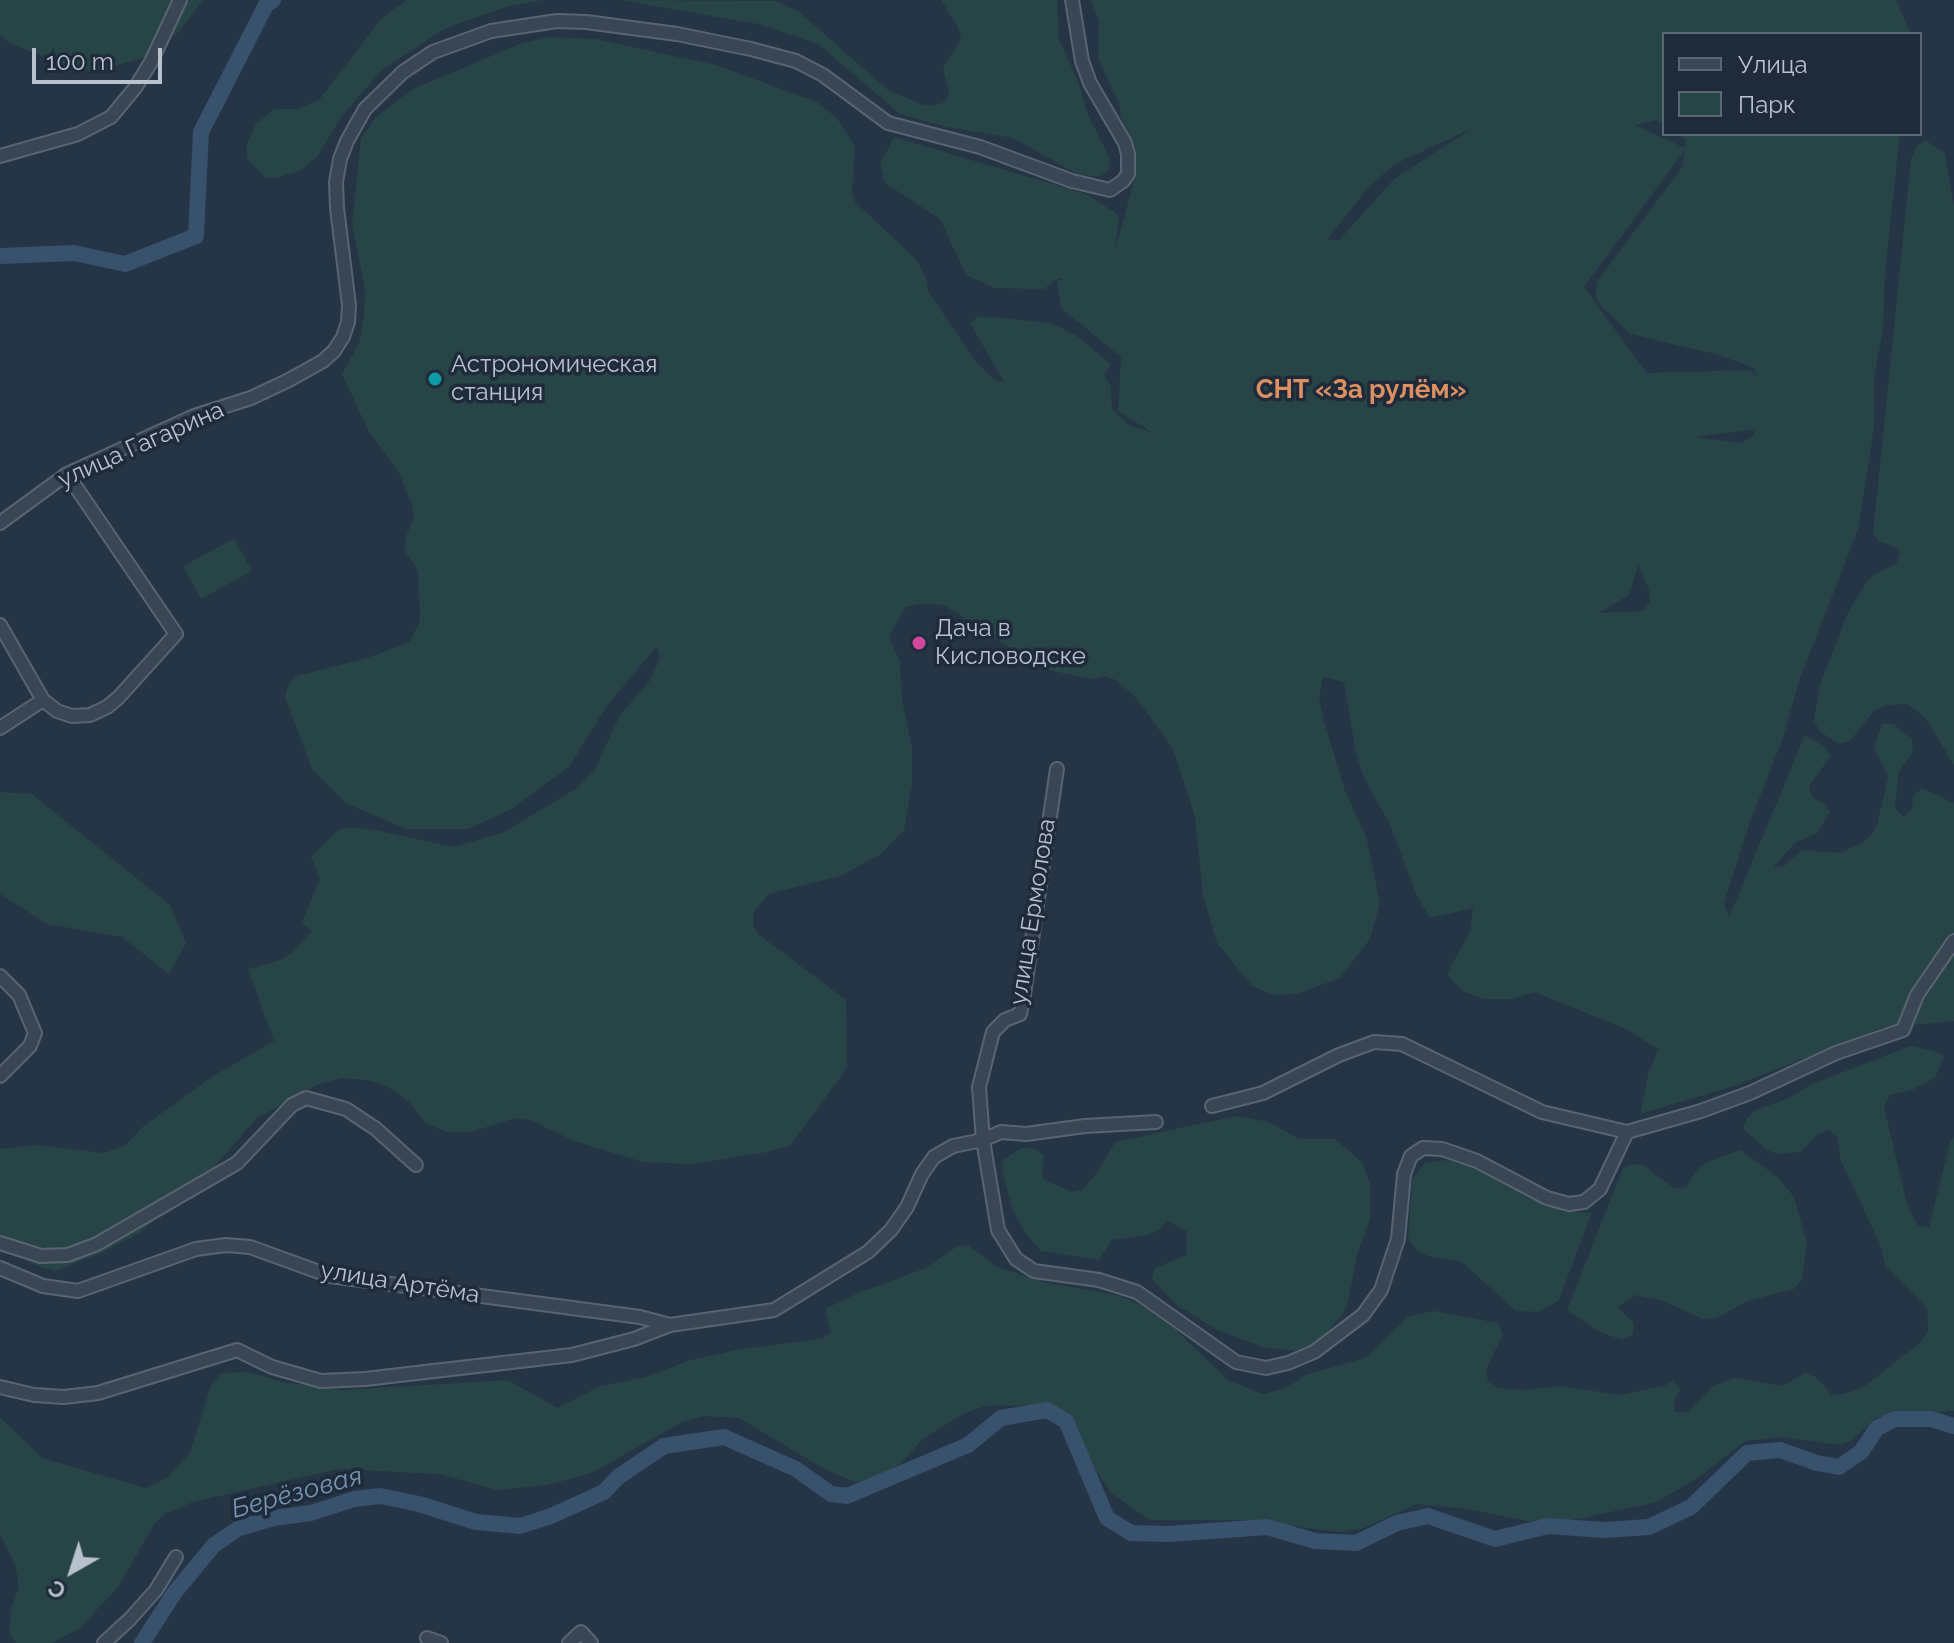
<!DOCTYPE html>
<meta charset="utf-8">
<style>
body{margin:0}
#map{position:relative;width:1954px;height:1643px;overflow:hidden;background:#253545;font-family:Raleway,sans-serif}
canvas{display:block}
.legend{position:absolute;left:1662px;top:32px;width:260px;height:104px;box-sizing:border-box;background:#1f2b3a;border:2px solid #5c6775;margin:0;padding:10px 14px;list-style:none;font-size:24px;color:#b8c1ce}
.legend li{display:flex;align-items:center;gap:16px;height:40px}
.legend b{width:40px;border:2px solid #5c6775}
.north{position:absolute;left:32px;top:1531px;width:80px;height:80px;-webkit-text-stroke:6px #1f2b3a;paint-order:stroke;rotate:219deg;font-size:22px;font-weight:700;line-height:32px;text-align:center;color:#b8c1ce}
.north::after{content:'';display:block;margin:auto;width:28px;height:36px;background:#b8c1ce;clip-path:polygon(50% 0,100% 100%,50% 72%,0 100%)}
.scale{position:absolute;left:32px;top:48px;width:130px;height:36px;box-sizing:border-box;border:4px solid #b8c1ce;border-top:0;padding-left:10px;font-size:24px;line-height:28px;white-space:nowrap;color:#b8c1ce;-webkit-text-stroke:6px #1f2b3a;paint-order:stroke}
</style>
<div id="map">
<canvas width="1954" height="1643"></canvas>
<ul class="legend">
<li><b style="height:10px;background:#3a4654"></b>Улица</li>
<li><b style="height:22px;background:#274446"></b>Парк</li>
</ul>
<div class="north">С</div>
<div class="scale">100 m</div>
</div>
<script>
const g = document.querySelector('canvas').getContext('2d');
g.lineJoin = 'round';
function fill(path, color) { g.fillStyle = color; g.fill(path, 'evenodd'); }
const toPath = rows => new Path2D(rows.map(r => 'M' + r).join(''));
function trace(path, color, width, dash) { g.strokeStyle = color; g.lineWidth = width; g.lineCap = dash ? 'butt' : 'round'; g.setLineDash(dash || []); g.stroke(path); }
function drawText(font, color, halo, rows, align = 'center') {
  g.font = font + ' Raleway,sans-serif'; g.lineWidth = 7; g.setLineDash([]); g.textBaseline = 'middle'; g.strokeStyle = halo; g.fillStyle = color; for (const [text, x, y, turn = 0] of rows) {
    g.save(); g.translate(x, y); g.rotate((+turn || 0) * Math.PI / 180); g.textAlign = isNaN(turn) ? turn : align; if (halo) g.strokeText(text, 0, 0); g.fillText(text, 0, 0); g.restore();
  }
}
const green = toPath([
 [0,0,203,0,180,30,153,55,94,72,69,67,9,43,0,35],
 [406,0,543,0,509,6,446,28,382,70,342,116,317,157,300,171,276,178,264,177,247,158,246,146,256,124,274,109,296,109,319,100,379,21],
 [620,0,775,1,798,11,888,90,921,104,933,106,945,102,949,92,943,68,961,39,958,27,941,0,1057,0,1059,39,1078,81,1088,115,1109,157,1109,169,1100,177,1077,174,1013,138,946,127,900,114,818,44,758,24],
 [1091,0,1896,0,1911,34,1664,34,1664,125,1657,120,1635,125,1685,148,1686,140,1678,134,1900,134,1885,272,1883,330,1874,377,1874,428,1858,530,1800,678,1783,738,1751,819,1724,903,1729,917,1805,735,1825,747,1831,756,1809,786,1812,797,1823,803,1830,812,1817,833,1795,843,1773,868,1784,866,1802,850,1840,853,1862,843,1871,835,1877,825,1888,777,1874,747,1882,724,1893,724,1912,739,1913,752,1899,771,1895,808,1904,817,1912,808,1913,796,1922,788,1954,803,1954,1021,1882,1028,1731,1087,1640,1114,1648,1075,1658,1049,1626,1029,1534,992,1512,999,1484,999,1462,991,1447,974,1470,931,1473,908,1430,918,1417,896,1389,823,1363,776,1356,753,1344,682,1323,677,1319,698,1324,721,1345,791,1366,836,1380,903,1370,939,1340,978,1297,994,1273,995,1252,986,1217,943,1203,895,1195,817,1180,770,1172,747,1135,697,1116,680,1104,676,1092,679,1043,669,944,605,919,604,906,607,889,636,900,662,902,700,912,748,912,785,904,830,881,854,840,876,768,894,754,912,753,924,758,934,846,1000,847,1068,790,1146,767,1152,693,1164,643,1162,574,1141,530,1120,516,1118,471,1132,446,1132,425,1122,409,1102,390,1088,367,1080,342,1078,316,1085,256,1119,211,1171,141,1232,99,1254,55,1271,32,1264,0,1244,0,1149,36,1145,104,1153,126,1145,141,1128,213,1076,274,1041,248,969,280,960,292,952,312,931,302,923,320,879,311,857,338,830,350,827,374,830,454,847,504,832,577,788,594,771,620,715,651,679,660,658,657,646,606,707,569,767,510,810,468,829,407,829,347,804,312,769,285,697,288,685,297,676,367,658,410,642,420,620,418,571,405,551,405,539,414,517,412,505,398,471,368,430,342,374,359,343,364,317,365,291,352,223,361,138,375,118,413,89,522,43,547,37,595,39,716,65,817,102,837,118,855,146,852,192,855,202,917,260,927,280,928,291,976,362,994,380,1004,382,970,323,979,316,1050,323,1074,334,1111,364,1104,376,1111,386,1112,409,1129,425,1153,433,1118,411,1121,357,1061,308,1057,281,1064,279,1059,278,1044,289,995,288,966,275,940,219,885,183,880,164,894,137,1086,194,1119,215,1115,251,1134,181,1119,104,1098,58,1099,21],
 [1473,128,1394,179,1339,240,1327,240,1367,189,1395,164],
 [1685,150,1683,166,1598,280,1595,293,1600,305,1630,334,1719,355,1754,368,1758,377,1751,370,1647,373,1584,287],
 [1756,429,1751,437,1741,443,1696,437],
 [1638,565,1649,590,1650,602,1643,611,1599,613,1629,595],
 [1925,140,1945,153,1954,206,1954,765,1926,719,1908,704,1885,705,1874,711,1850,741,1839,744,1819,731,1814,720,1820,685,1848,612,1866,583,1874,574,1896,564,1900,553,1892,545,1879,542,1873,533,1911,159,1916,147],
 [234,539,252,571,201,599,183,566],
 [0,792,32,794,170,905,186,943,169,974,122,937,47,924,0,894],
 [1910,1046,1934,1051,1944,1056,1935,1078,1912,1090,1890,1095,1884,1107,1907,1204,1918,1226,1929,1227,1950,1143,1954,1137,1954,1411,1877,1417,1851,1441,1840,1445,1781,1437,1745,1441,1701,1476,1657,1502,1578,1519,1528,1521,1468,1509,1417,1504,1362,1529,1339,1532,1245,1520,1150,1520,1111,1493,1091,1463,1073,1422,1056,1408,1045,1405,985,1406,963,1414,923,1439,892,1473,858,1483,824,1469,739,1418,704,1416,682,1422,592,1473,547,1485,497,1490,439,1474,339,1469,193,1502,165,1514,155,1523,118,1587,79,1629,52,1643,16,1643,9,1633,11,1609,19,1587,15,1564,0,1535,0,1417,42,1458,146,1488,167,1478,190,1452,211,1385,221,1373,249,1372,283,1382,342,1390,508,1380,557,1408,598,1387,645,1377,691,1360,741,1349,822,1339,831,1333,825,1309,858,1293,926,1268,956,1247,968,1245,997,1267,1043,1282,1117,1295,1139,1304,1174,1328,1228,1380,1263,1394,1286,1388,1305,1375,1365,1358,1409,1316,1434,1311,1498,1323,1503,1334,1486,1370,1488,1381,1498,1388,1522,1390,1561,1386,1619,1395,1664,1386,1673,1380,1681,1390,1674,1400,1675,1412,1687,1412,1713,1386,1734,1378,1783,1386,1805,1373,1816,1377,1832,1395,1844,1394,1866,1385,1922,1341,1928,1331,1927,1308,1885,1266,1880,1244,1841,1161,1837,1137,1828,1130,1818,1134,1801,1152,1778,1154,1767,1150,1743,1129,1747,1118,1756,1110,1789,1098,1810,1085],
 [1236,1116,1269,1122,1299,1139,1335,1139,1363,1163,1370,1184,1370,1219,1357,1255,1348,1302,1343,1314,1320,1340,1301,1351,1266,1348,1219,1331,1175,1304,1152,1279,1155,1268,1186,1255,1187,1231,1167,1221,1159,1230,1148,1235,1112,1240,1099,1260,1041,1251,1025,1233,1012,1209,1003,1173,1003,1160,1021,1148,1033,1148,1044,1155,1042,1178,1071,1192,1082,1190,1097,1173,1115,1142],
 [1740,1150,1778,1177,1794,1197,1807,1243,1802,1280,1794,1289,1747,1301,1717,1318,1703,1319,1660,1300,1636,1295,1617,1307,1634,1323,1633,1334,1622,1340,1598,1331,1567,1310,1623,1168,1634,1164,1645,1166,1675,1189,1686,1187,1698,1168,1707,1162],
 [1446,1160,1470,1165,1544,1203,1581,1213,1592,1212,1559,1300,1540,1312,1516,1311,1462,1262,1428,1256,1416,1249,1408,1240,1412,1179,1425,1163]
]);
const river = toPath([
 [0,256,74,253,125,264,196,236,201,132,266,5,273,0],
 [142,1643,175,1592,214,1545,239,1528,274,1518,311,1513,354,1499,380,1496,419,1504,476,1522,520,1526,551,1516,604,1492,618,1477,664,1446,724,1437,796,1469,831,1494,847,1496,968,1445,1001,1418,1047,1410,1066,1421,1107,1518,1131,1533,1168,1534,1267,1527,1315,1541,1356,1543,1397,1523,1428,1516,1495,1539,1548,1526,1605,1530,1649,1527,1691,1507,1747,1453,1780,1450,1817,1463,1839,1467,1861,1452,1877,1428,1895,1419,1931,1419,1954,1426]
]);
const minor = toPath([
 [0,156,78,134,111,117,135,88,151,62,180,0],
 [0,523,67,474,194,416,251,398,289,380,323,361,334,351,343,337,348,322,349,305,337,208,336,182,340,159,347,141,365,109,403,72,433,52,491,31,557,21,586,22,677,34,751,49,796,61,823,75,888,123,980,147,1072,181,1110,190,1123,181,1128,174,1128,154,1125,143,1090,83,1082,61,1072,0],
 [0,625,43,700],
 [0,728,43,700,57,711,72,716,90,715,107,707,118,698,176,634,67,474],
 [1057,769,1023,1001,1020,1014,1005,1020,993,1032,979,1087,983,1140,998,1230,1016,1259,1034,1271,1099,1280,1137,1292,1236,1362,1266,1368,1288,1363,1314,1352,1363,1315,1381,1290,1398,1239,1404,1174,1411,1156,1423,1148,1442,1149,1477,1161,1547,1198,1569,1204,1584,1202,1600,1189,1627,1132],
 [0,976,19,995,35,1033,30,1046,0,1076],
 [1212,1106,1263,1093,1339,1055,1374,1042,1402,1044,1542,1112,1627,1132,1701,1111,1750,1093,1836,1053,1903,1030,1917,995,1954,941],
 [0,1243,41,1256,68,1255,97,1244,237,1163,292,1105,306,1098,346,1109,376,1129,416,1165],
 [0,1268,43,1286,78,1291,196,1249,226,1245,250,1247,330,1276,640,1317,670,1325],
 [0,1387,34,1395,64,1397,98,1393,237,1350,272,1367,321,1381,365,1379,572,1355,634,1339,670,1325,774,1310,868,1252,891,1230,907,1207,922,1174,934,1157,953,1146,983,1140,1001,1132,1026,1134,1085,1126,1156,1122],
 [427,1638,441,1643],
 [104,1643,130,1619,156,1590,176,1557],
 [569,1643,581,1632,591,1643]
]);
const markers = [
 [435,379,8,"#0f9aa8"],
 [919,643,8,"#d1479c"]
];
const poiNames = [
 ["Астрономическая",451,365],
 ["станция",451,393],
 ["Дача в",935,629],
 ["Кисловодске",935,657]
];
const streetNames = [
 ["улица Гагарина",141,445,-24],
 ["улица Ермолова",1033,912,-81],
 ["улица Артёма",400,1283,9]
];
const neighbourhoodNames = [
 ["СНТ «За рулём»",1361,390]
];
const waterNames = [
 ["Берёзовая",297,1493,-15]
];
fill(green, '#274446');
trace(river, '#38516d', 16);
trace(minor, '#596472', 16);
trace(minor, '#3a4654', 12);
for (const [x, y, r, color] of markers) { const dot = new Path2D(); dot.arc(x, y, r, 0, 2 * Math.PI); g.fillStyle = color; g.fill(dot); trace(dot, '#1f2b3a', 3); }
drawText('24px', '#b8c1ce', '#1f2b3a', poiNames, 'left');
drawText('24px', '#b8c1ce', '#1f2b3a', streetNames);
drawText('bold 26px', '#dd9163', '#1f2b3a', neighbourhoodNames);
drawText('italic 26px', '#7694b3', '#1f2b3a', waterNames);
</script>
